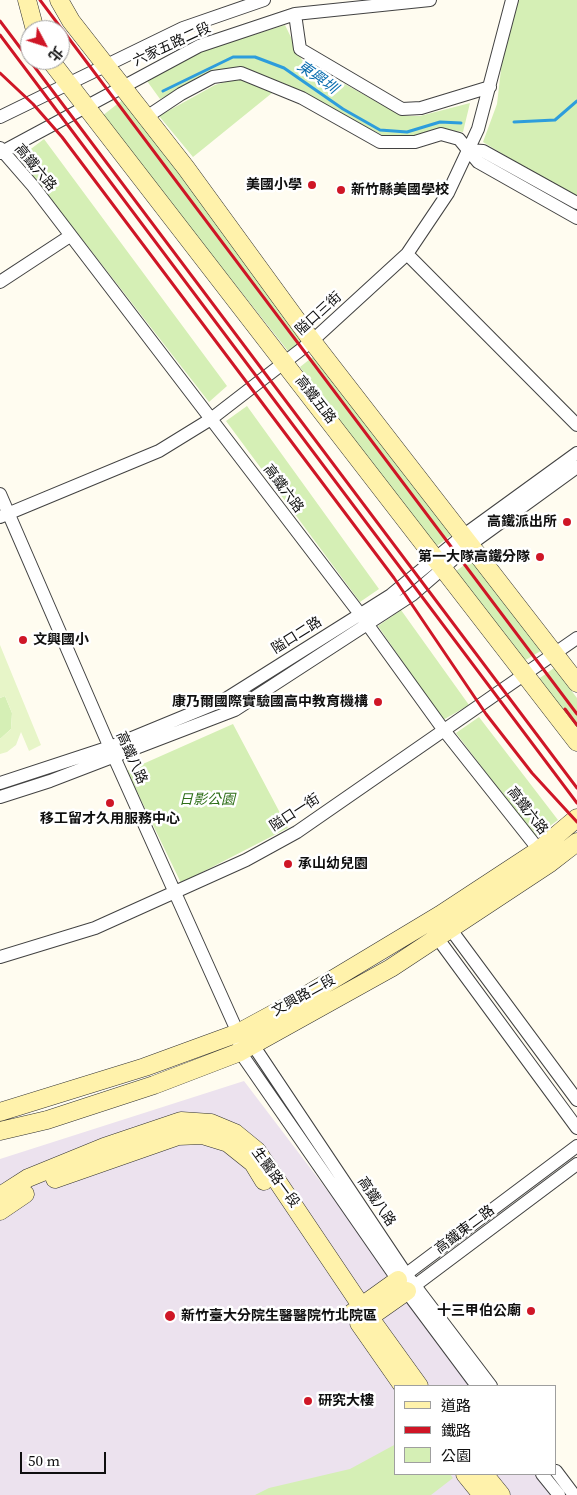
<!DOCTYPE html>
<meta charset="utf-8">
<style>
body{margin:0}
#map{position:relative;width:577px;height:1495px;overflow:hidden;background:#fffcf0;font-family:"Source Serif 4","Noto Sans TC",serif}
canvas{display:block}
.legend{position:absolute;left:394px;top:1385px;width:162px;height:90px;box-sizing:border-box;background:#fff;border:1px solid #9f9f9f;margin:0;padding:6px 9px;list-style:none;font-size:15px;color:#0f0f0f}
.legend li{display:flex;align-items:center;gap:10px;height:25px}
.legend b{width:25px;border:1px solid #9f9f9f}
.north{position:absolute;left:20px;top:20px;width:50px;height:50px;box-sizing:border-box;background:#fff;border:1px solid #9f9f9f;border-radius:50%;rotate:130deg;font-size:14px;font-weight:700;line-height:20px;text-align:center;color:#0f0f0f}
.north::after{content:'';display:block;margin:auto;width:18px;height:22px;background:#cf1626;clip-path:polygon(50% 0,100% 100%,50% 72%,0 100%)}
.scale{position:absolute;left:20px;top:1452px;width:86px;height:22px;box-sizing:border-box;border:2px solid #0f0f0f;border-top:0;padding-left:6px;font-size:15px;line-height:18px;white-space:nowrap;color:#0f0f0f;-webkit-text-stroke:4px #fff;paint-order:stroke}
</style>
<div id="map">
<canvas width="577" height="1495"></canvas>
<ul class="legend">
<li><b style="height:6px;background:#fff2ab"></b>道路</li>
<li><b style="height:6px;background:#cf1626"></b>鐵路</li>
<li><b style="height:14px;background:#d5efb5"></b>公園</li>
</ul>
<div class="north">北</div>
<div class="scale">50 m</div>
</div>
<script>
const g = document.querySelector('canvas').getContext('2d');
g.lineJoin = 'round';
function fill(path, color) { g.fillStyle = color; g.fill(path, 'evenodd'); }
const toPath = rows => new Path2D(rows.map(r => 'M' + r).join(''));
function trace(path, color, width, dash) { g.strokeStyle = color; g.lineWidth = width; g.lineCap = dash ? 'butt' : 'round'; g.setLineDash(dash || []); g.stroke(path); }
function drawText(font, color, halo, rows, align = 'center') {
  g.font = font + ' "Source Serif 4","Noto Sans TC",serif'; g.lineWidth = 5; g.setLineDash([]); g.textBaseline = 'middle'; g.strokeStyle = halo; g.fillStyle = color; for (const [text, x, y, turn = 0] of rows) {
    g.save(); g.translate(x, y); g.rotate((+turn || 0) * Math.PI / 180); g.textAlign = isNaN(turn) ? turn : align; if (halo) g.strokeText(text, 0, 0); g.fillText(text, 0, 0); g.restore();
  }
}
const industrial = toPath([
 [244,1081,476,1386,396,1386,396,1474,543,1474,559,1495,0,1495,0,1159]
]);
const green = toPath([
 [516,0,577,0,577,199,483,142,497,104,504,44],
 [285,25,302,60,402,116,420,116,470,103,463,132,439,129,412,139,382,135,281,82,242,70,212,73,160,99,147,81,196,53],
 [239,78,272,93,193,157,159,116,215,85],
 [125,98,306,338,288,351,102,116],
 [44,139,227,386,209,402,19,158],
 [315,355,454,533,433,549,300,367],
 [247,406,379,589,360,602,226,421],
 [474,558,544,649,524,661,456,571],
 [401,610,469,705,443,720,378,626],
 [554,668,577,698,577,732,537,680],
 [5,696,12,713,11,729,0,739,0,698],
 [479,717,558,820,535,837,456,733],
 [233,724,288,828,181,883,127,771],
 [396,1444,396,1474,450,1474,453,1478,431,1495,255,1495,269,1488,350,1469]
]);
const pitch = toPath([
 [0,645,41,745,29,751,21,732,16,745,7,752,0,754,0,739,11,729,12,713,5,696,0,698]
]);
const stream = toPath([
 [163,91,233,57,255,57,284,68,343,109,380,130,407,132,440,122,461,123],
 [514,122,555,120,577,101]
]);
const street = toPath([
 [295,14,300,49,402,109,421,108,490,87],
 [0,117,183,28,264,0],
 [145,118,181,94,213,77,241,73,302,98,380,142,415,142,441,134,459,139,478,162,577,218],
 [0,148,33,186,360,614,443,729,539,850],
 [469,150,483,151,577,203],
 [0,153,199,46,295,14,430,0],
 [407,254,577,425],
 [0,282,70,236],
 [0,494,114,757,238,1033,240,1052,398,1280,477,1386],
 [0,517,159,451,211,419,312,341,407,254,448,193,478,129,512,0],
 [0,783,110,747,224,700,391,595,464,535,577,453],
 [0,797,50,781,235,710,412,595,471,544,577,467],
 [446,923,577,1100],
 [433,932,577,1128],
 [0,957,95,928,246,860,297,832,577,638],
 [248,1040,253,1045,406,1274,491,1386],
 [401,1278,577,1146],
 [409,1290,577,1164],
 [556,1471,574,1495],
 [542,1474,559,1495]
]);
const secondary = toPath([
 [27,0,35,30],
 [59,0,71,21,186,168,312,341,577,683],
 [50,60,577,742],
 [0,1112,145,1067,238,1033,297,1001,440,915,539,850,577,818],
 [0,1131,47,1120,154,1085,240,1052,391,968,550,863,577,842],
 [55,1179,178,1136,202,1135,228,1143,253,1163,264,1181],
 [0,1196,28,1178,104,1147,181,1121,211,1123,235,1133,257,1151,362,1307,419,1386],
 [0,1211,25,1194],
 [352,1313,398,1280],
 [359,1323,403,1386],
 [360,1324,407,1291],
 [465,1474,482,1495],
 [484,1474,501,1495]
]);
const rail = toPath([
 [40,0,577,714],
 [0,21,577,788],
 [0,35,577,803],
 [0,73,33,104,62,137,394,578,486,714,532,773,577,822],
 [565,709,577,725]
]);
const markers = [
 [312,185,5,"#cf1626"],
 [341,190,5,"#cf1626"],
 [567,522,5,"#cf1626"],
 [540,557,5,"#cf1626"],
 [23,640,5,"#cf1626"],
 [378,702,5,"#cf1626"],
 [110,803,5,"#cf1626"],
 [288,864,5,"#cf1626"],
 [531,1311,5,"#cf1626"],
 [170,1316,6,"#cf1626"],
 [308,1401,5,"#cf1626"]
];
const streetNames = [
 ["六家五路二段",172,45,-25],
 ["高鐵六路",35,168,50],
 ["隘口三街",319,314,-42],
 ["高鐵五路",315,400,52],
 ["高鐵六路",283,489,53],
 ["隘口二路",297,636,-32],
 ["高鐵八路",131,758,66],
 ["高鐵六路",527,811,52],
 ["隘口一街",295,813,-33],
 ["文興路二段",304,996,-29],
 ["生醫路一段",275,1178,54],
 ["高鐵八路",376,1202,56],
 ["高鐵東二路",465,1230,-37]
];
const poiNames = [
 ["美國小學",302,185],
 ["新竹縣美國學校",351,190,"left"],
 ["高鐵派出所",557,522],
 ["第一大隊高鐵分隊",530,557],
 ["文興國小",33,640,"left"],
 ["康乃爾國際實驗國高中教育機構",368,702],
 ["移工留才久用服務中心",110,819,"center"],
 ["承山幼兒園",298,864,"left"],
 ["十三甲伯公廟",521,1311],
 ["新竹臺大分院生醫醫院竹北院區",181,1316,"left"],
 ["研究大樓",318,1401,"left"]
];
const parkNames = [
 ["日影公園",207,800]
];
const waterNames = [
 ["東興圳",317,78,35]
];
fill(industrial, '#ece2ee');
fill(green, '#d5efb5');
fill(pitch, '#e7f5c8');
trace(stream, '#2d9ddc', 3);
trace(street, '#424242', 14);
trace(secondary, '#313131', 19);
trace(street, '#fff', 12);
trace(secondary, '#fff2ab', 18);
trace(rail, '#cf1626', 3);
for (const [x, y, r, color] of markers) { const dot = new Path2D(); dot.arc(x, y, r, 0, 2 * Math.PI); g.fillStyle = color; g.fill(dot); trace(dot, '#fff', 2); }
drawText('14px', '#0f0f0f', '#fff', streetNames);
drawText('bold 14px', '#0f0f0f', '#fff', poiNames, 'right');
drawText('italic 14px', '#2d6e17', '#fff', parkNames);
drawText('italic 15px', '#096daf', '#fff', waterNames);
</script>
